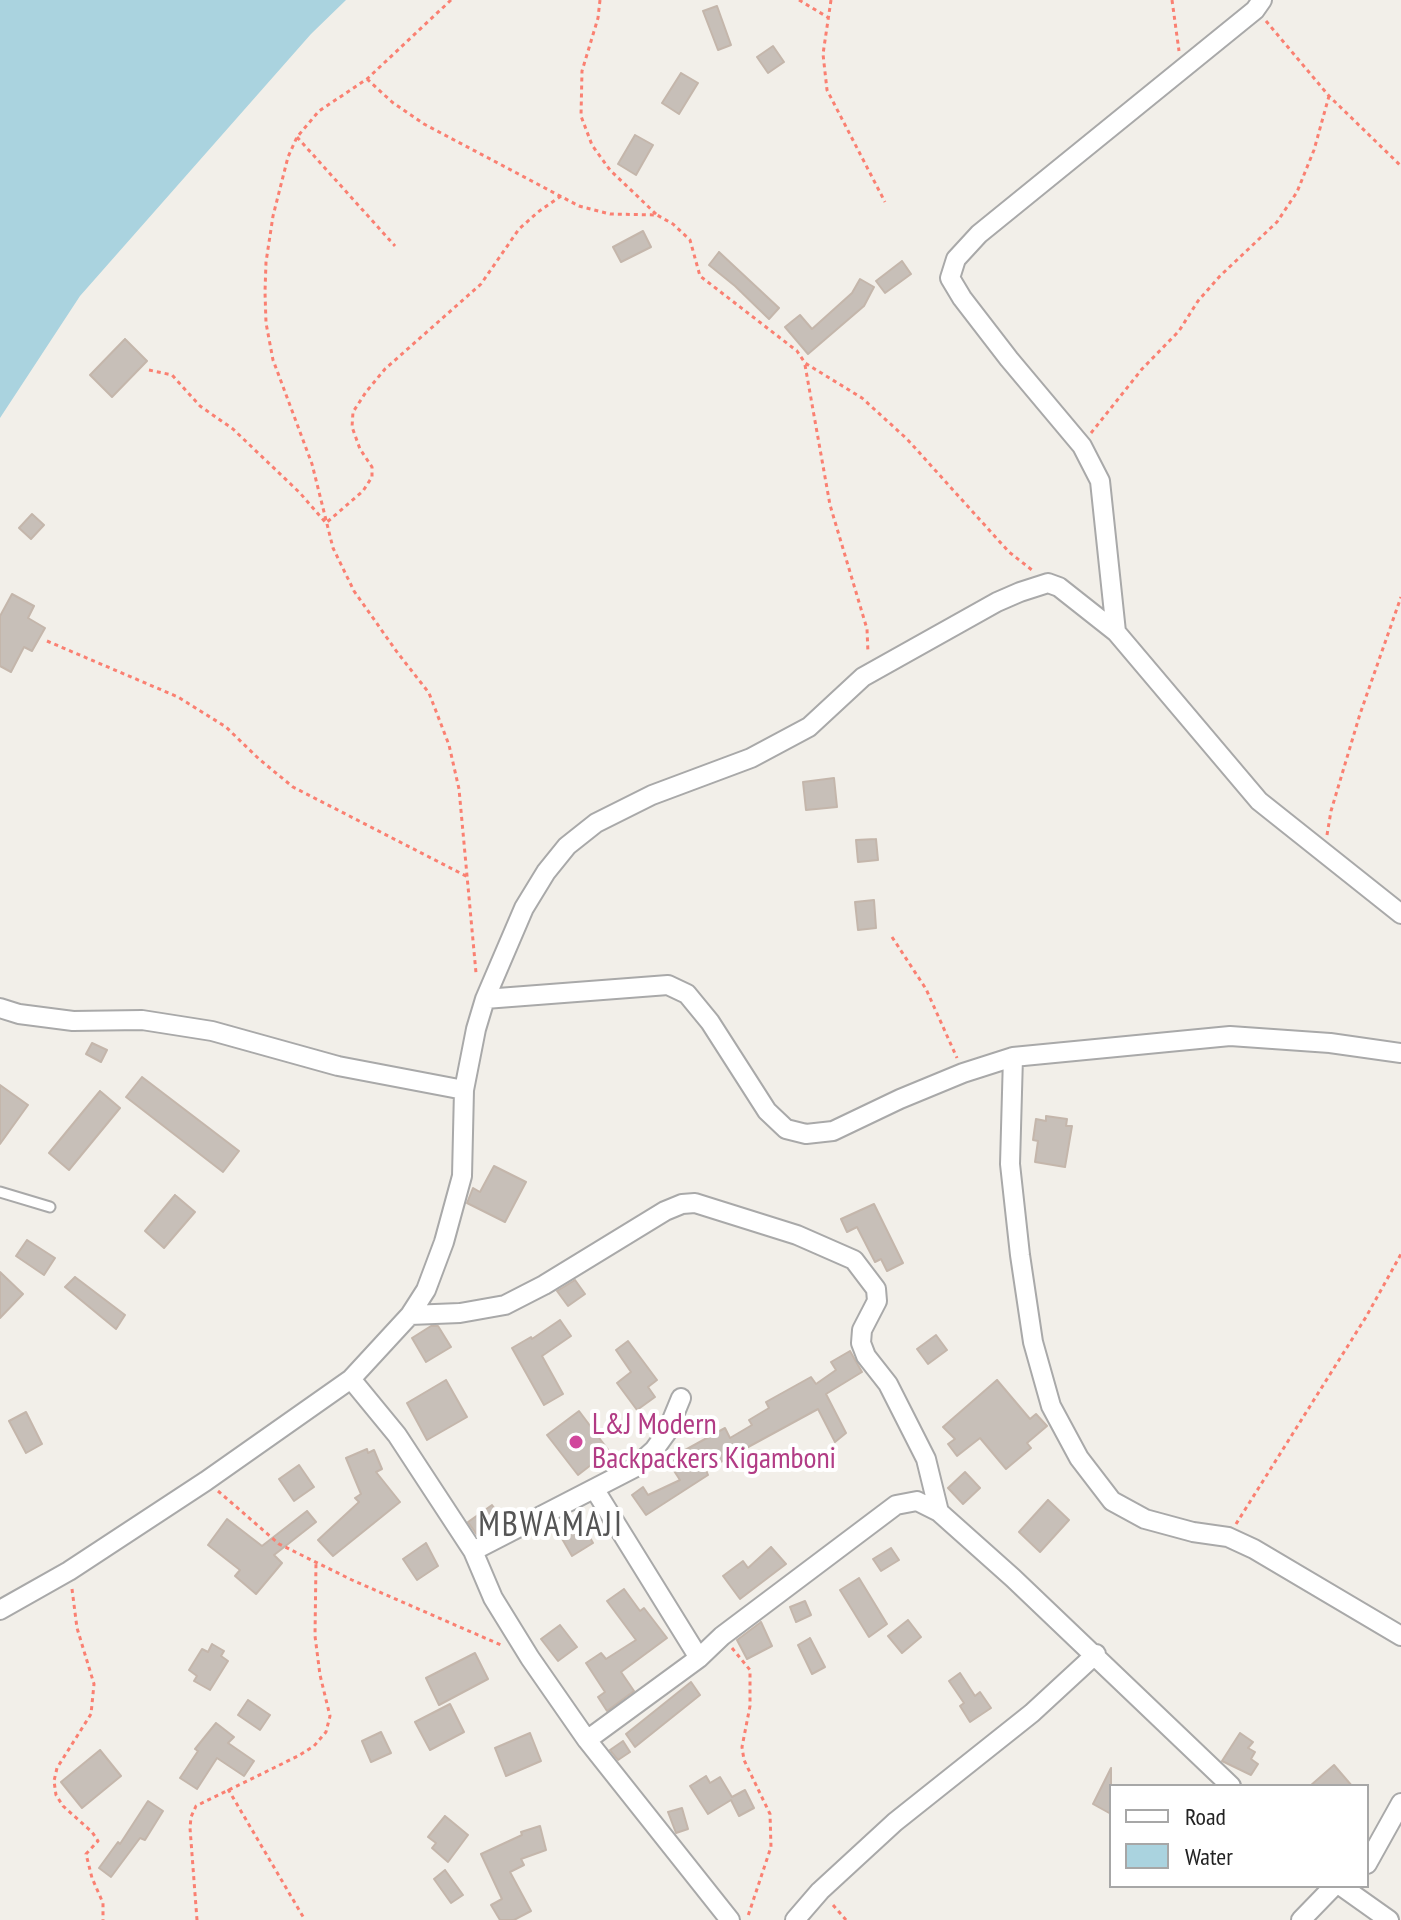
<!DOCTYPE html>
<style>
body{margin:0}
#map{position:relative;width:1401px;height:1920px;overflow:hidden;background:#f2efe9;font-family:"PT Sans Narrow",sans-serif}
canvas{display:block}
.legend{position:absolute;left:1109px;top:1784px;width:260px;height:104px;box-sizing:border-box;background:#fff;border:2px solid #a7a7a7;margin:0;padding:10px 14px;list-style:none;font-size:24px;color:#222}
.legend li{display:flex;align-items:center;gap:16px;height:40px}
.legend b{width:40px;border:2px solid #a7a7a7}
</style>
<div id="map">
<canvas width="1401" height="1920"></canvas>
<ul class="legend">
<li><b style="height:10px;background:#fff"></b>Road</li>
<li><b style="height:22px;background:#aad3df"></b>Water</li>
</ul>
</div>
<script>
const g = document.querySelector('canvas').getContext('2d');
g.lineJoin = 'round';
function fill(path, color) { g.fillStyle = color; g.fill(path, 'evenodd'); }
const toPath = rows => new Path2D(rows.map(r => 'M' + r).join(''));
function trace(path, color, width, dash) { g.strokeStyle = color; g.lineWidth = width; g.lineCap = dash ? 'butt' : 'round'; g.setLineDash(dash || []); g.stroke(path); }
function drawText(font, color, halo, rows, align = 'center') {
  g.font = font + ' "PT Sans Narrow",sans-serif'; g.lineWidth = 8; g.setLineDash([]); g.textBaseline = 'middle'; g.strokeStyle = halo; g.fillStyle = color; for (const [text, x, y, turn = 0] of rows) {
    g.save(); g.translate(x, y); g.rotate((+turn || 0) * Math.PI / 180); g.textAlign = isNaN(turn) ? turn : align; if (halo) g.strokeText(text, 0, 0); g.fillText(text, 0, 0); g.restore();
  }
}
const water = toPath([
 [0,0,346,0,311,34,80,296,0,418]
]);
const building = toPath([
 [717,6,731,45,718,50,703,11,717,6],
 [773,46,784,62,768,73,757,57,773,46],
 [681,73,698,83,679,114,662,103,681,73],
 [635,135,653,145,636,175,618,164,635,135],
 [643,231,651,247,621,262,613,247,643,231],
 [719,252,779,308,769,319,735,286,709,265,719,252],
 [902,261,911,274,885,293,876,281,902,261],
 [860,279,874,287,864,306,808,354,785,327,800,315,812,329,852,293,860,279],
 [125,339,147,361,112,397,90,375,125,339],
 [32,514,44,525,31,539,19,528,32,514],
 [12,594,34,606,28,618,45,628,32,651,24,647,11,672,0,666,0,616,12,594],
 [834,778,837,807,806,810,803,782,834,778],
 [876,839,878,860,858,862,856,840,876,839],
 [874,900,876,928,858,930,855,902,874,900],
 [92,1043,107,1050,101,1062,86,1054,92,1043],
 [142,1077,239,1151,223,1172,126,1097,142,1077],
 [0,1085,28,1105,0,1144,0,1085],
 [100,1091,120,1108,69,1170,49,1153,100,1091],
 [1046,1116,1067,1119,1066,1126,1072,1126,1065,1167,1035,1162,1038,1141,1033,1140,1036,1119,1046,1121,1046,1116],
 [494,1166,526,1182,505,1222,467,1203,473,1188,480,1192,494,1166],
 [175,1195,195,1212,164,1248,145,1231,175,1195],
 [874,1204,903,1263,887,1271,881,1259,875,1262,857,1227,847,1232,841,1219,874,1204],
 [27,1240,55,1258,44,1275,16,1256,27,1240],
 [0,1272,23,1294,0,1318,0,1272],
 [75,1277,125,1315,116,1329,65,1287,75,1277],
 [575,1280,585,1294,568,1306,557,1291,575,1280],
 [560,1320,571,1336,542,1356,563,1394,544,1405,512,1348,531,1337,532,1339,560,1320],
 [431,1326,438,1326,451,1347,426,1362,412,1338,431,1326],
 [936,1335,947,1350,928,1364,917,1349,936,1335],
 [628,1341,657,1380,648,1387,655,1397,637,1410,617,1383,631,1372,616,1350,628,1341],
 [850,1351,862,1372,826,1394,846,1433,835,1442,818,1409,706,1470,708,1475,646,1515,632,1495,643,1487,648,1495,680,1480,667,1460,725,1428,730,1438,752,1425,749,1420,769,1408,766,1402,811,1377,816,1384,836,1370,831,1362,850,1351],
 [446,1380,467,1417,427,1440,407,1403,446,1380],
 [997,1380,1030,1419,1036,1414,1047,1426,1027,1443,1031,1448,1006,1469,980,1438,957,1456,948,1444,955,1439,943,1427,997,1380],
 [579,1411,609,1451,578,1475,547,1435,579,1411],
 [26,1412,42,1444,26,1453,9,1421,26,1412],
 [367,1449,368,1453,374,1450,382,1469,376,1472,400,1502,333,1556,318,1540,359,1502,355,1498,361,1494,346,1458,367,1449],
 [299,1465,314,1487,294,1501,279,1479,299,1465],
 [965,1472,980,1488,963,1504,948,1488,965,1472],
 [1048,1500,1069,1520,1040,1552,1019,1532,1048,1500],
 [492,1505,504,1522,477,1535,468,1522,492,1505],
 [307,1511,316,1522,274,1555,282,1563,256,1594,235,1576,240,1570,208,1545,227,1519,262,1546,307,1511],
 [579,1518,593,1543,572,1556,557,1530,579,1518],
 [426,1543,438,1566,417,1580,403,1559,426,1543],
 [771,1547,786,1564,740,1599,723,1576,743,1561,748,1568,771,1547],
 [891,1548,899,1560,881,1571,873,1559,891,1548],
 [859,1578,887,1624,869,1637,840,1590,859,1578],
 [624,1589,640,1611,644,1608,667,1638,621,1672,634,1691,607,1711,598,1697,605,1692,586,1663,601,1653,606,1659,636,1640,607,1601,624,1589],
 [805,1601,811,1615,796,1622,790,1607,805,1601],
 [908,1620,921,1637,902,1653,888,1636,908,1620],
 [761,1622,772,1646,747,1659,737,1640,761,1622],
 [560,1625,577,1647,558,1661,541,1639,560,1625],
 [810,1638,825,1667,812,1674,798,1645,810,1638],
 [212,1644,224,1651,221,1656,228,1661,210,1690,194,1681,197,1676,189,1670,202,1649,208,1652,212,1644],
 [475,1653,488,1679,439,1705,426,1678,475,1653],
 [960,1673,975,1696,980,1692,991,1708,970,1722,960,1706,964,1703,949,1681,960,1673],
 [691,1682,700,1695,635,1747,626,1734,691,1682],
 [248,1700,270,1715,260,1730,238,1715,248,1700],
 [450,1704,464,1732,430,1750,415,1722,450,1704],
 [216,1723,234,1737,228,1743,254,1761,244,1776,217,1758,197,1789,180,1778,198,1751,195,1749,216,1723],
 [381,1732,391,1753,371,1762,362,1741,381,1732],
 [530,1733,541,1761,506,1776,495,1748,530,1733],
 [1240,1733,1253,1742,1248,1748,1255,1752,1251,1759,1258,1764,1251,1775,1222,1761,1240,1733],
 [623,1741,630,1752,618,1760,610,1750,623,1741],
 [100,1750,121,1776,82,1808,61,1782,100,1750],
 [1334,1765,1352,1786,1310,1786,1334,1765],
 [1111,1768,1111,1814,1093,1804,1111,1768],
 [706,1776,710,1783,720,1777,732,1797,745,1790,754,1808,739,1816,731,1800,708,1814,690,1786,706,1776],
 [148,1801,163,1811,145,1840,140,1838,111,1877,99,1868,118,1842,120,1844,148,1801],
 [682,1808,688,1829,676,1833,668,1812,682,1808],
 [445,1816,468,1835,448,1862,432,1848,436,1843,428,1837,445,1816],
 [540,1826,546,1850,521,1859,524,1865,510,1872,531,1911,514,1920,500,1920,491,1905,502,1899,481,1854,522,1835,521,1832,540,1826],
 [445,1870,463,1895,451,1903,434,1879,445,1870]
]);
const path = toPath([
 [451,0,367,79,319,111,297,137,288,157,273,216,266,262,265,292,266,323,273,360,312,464,333,548,354,591,397,652,429,693,449,745,459,789,476,973],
 [600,0,598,18,582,71,581,116,592,145,610,170,657,215],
 [799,0,829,18],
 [831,0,823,54,827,90,885,202],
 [1172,0,1179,51],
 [1266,21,1329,96,1401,166],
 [367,79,392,102,424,124,579,206,610,214,657,215,673,224,690,240,700,276,797,351,805,363,862,398,907,439,1009,552,1032,570],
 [297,137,395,246],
 [805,365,830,505,867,629,868,653],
 [149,370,172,375,200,406,233,429,300,493,326,523,363,491,372,477,372,467,360,449,352,427,353,412,366,392,385,369,481,284,519,229,538,212,561,196],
 [1091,433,1142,369,1179,331,1198,301,1220,276,1277,222,1297,192,1314,150,1329,96],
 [47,641,178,697,226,727,259,759,293,787,468,877],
 [1327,835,1331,811,1360,714,1401,597],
 [892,937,926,989,957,1058],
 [218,1491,279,1544,352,1580,501,1645],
 [1236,1524,1366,1317,1401,1254],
 [72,1589,77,1628,94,1684,91,1714,57,1768,54,1781,56,1795,63,1806,92,1832,98,1841,86,1854,92,1878,103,1903,103,1920],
 [732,1648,750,1670,750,1706,742,1747,744,1760,770,1814,771,1847,748,1916],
 [228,1789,305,1920],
 [833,1905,846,1920],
 [197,1920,190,1828,191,1817,196,1806,298,1756,314,1746,326,1732,330,1716,320,1675,315,1636,316,1562]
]);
const lane = toPath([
 [0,1192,50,1207]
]);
const street = toPath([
 [1262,0,1255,10,979,234,956,259,950,278,962,298,1009,359,1082,446,1100,481,1116,632,1259,801,1401,914],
 [485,999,668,985,687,994,710,1022,767,1111,786,1129,806,1134,833,1131,900,1099,963,1073,1013,1057,1230,1036,1330,1043,1401,1053],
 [0,1008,19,1014,73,1021,142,1020,212,1031,338,1066,464,1090],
 [1013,1057,1010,1164,1020,1255,1033,1342,1051,1406,1079,1458,1112,1501,1145,1519,1193,1532,1228,1537,1254,1549,1401,1636],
 [410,1315,460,1313,505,1305,544,1285,665,1211,682,1204,695,1203,797,1235,854,1260,876,1289,877,1301,862,1330,861,1343,866,1356,888,1384,926,1459,939,1512],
 [351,1379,397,1435,473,1551,493,1598,530,1658,587,1740,730,1920],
 [595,1490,699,1658],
 [473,1551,634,1468,654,1450,667,1432,681,1398],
 [0,1610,69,1571,206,1481,351,1379,410,1315,426,1290,444,1242,462,1176,464,1090,476,1029,485,999,524,908,546,872,567,846,596,823,652,795,751,758,809,727,863,677,997,602,1020,592,1048,583,1059,587,1116,632],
 [587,1740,699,1658,722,1636,896,1505,917,1501,939,1512,1013,1578,1231,1786],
 [1367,1864,1401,1803],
 [1341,1886,1389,1920],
 [795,1920,820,1891,895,1822,1032,1713,1096,1654],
 [1301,1920,1334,1886]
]);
const markers = [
 [576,1442,8,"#d1479c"]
];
const hotelNames = [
 ["L&J Modern",592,1425],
 ["Backpackers Kigamboni",592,1459]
];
const quarterNames = [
 ["MBWAMAJI",551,1526]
];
fill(water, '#aad3df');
fill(building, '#c7bfb8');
trace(building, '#c4b6ab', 2);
trace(lane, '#a9a9a9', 13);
trace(street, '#a9a9a9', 22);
trace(path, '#fa8072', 3, [4, 4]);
trace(lane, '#fff', 9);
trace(street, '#fff', 18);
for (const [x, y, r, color] of markers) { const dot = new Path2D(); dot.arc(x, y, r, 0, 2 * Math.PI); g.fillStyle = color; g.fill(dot); trace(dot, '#fff', 3); }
drawText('30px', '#b23c85', '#fff', hotelNames, 'left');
g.letterSpacing = '2px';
drawText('34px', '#555', '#fff', quarterNames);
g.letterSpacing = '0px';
</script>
